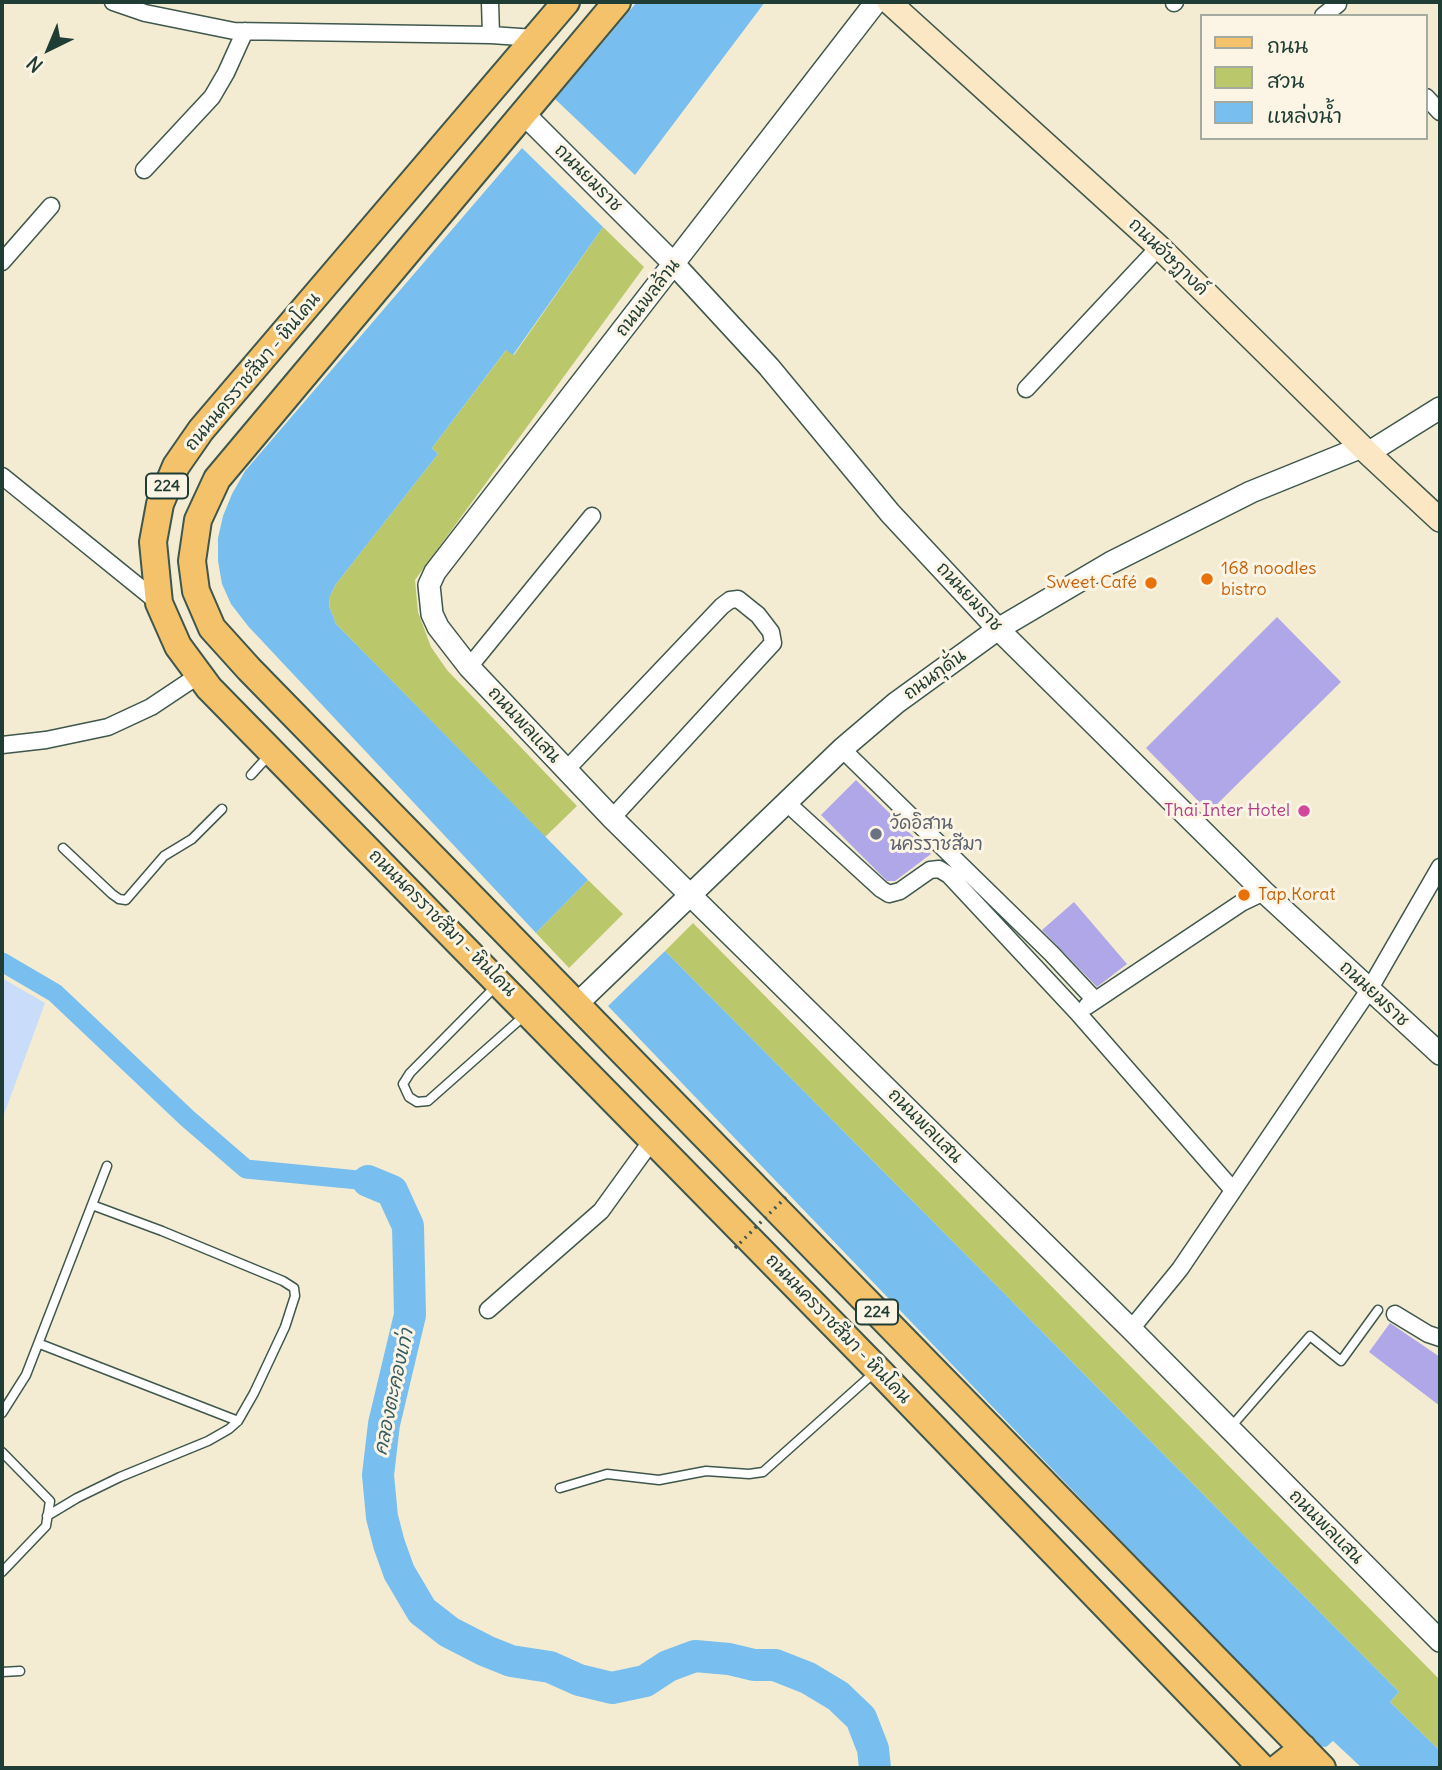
<!DOCTYPE html>
<meta charset="utf-8">
<style>
body{margin:0}
#map{position:relative;width:1442px;height:1770px;overflow:hidden;background:#f3ecd2;font-family:Delius,"Playpen Sans Thai",sans-serif}
canvas{display:block}
.frame{position:absolute;inset:0;border:4px solid #1f3d34;pointer-events:none}
.legend{position:absolute;left:1200px;top:14px;width:228px;height:126px;box-sizing:border-box;background:#fcf5e5;border:2px solid #a4ab9e;margin:0;padding:9px 12px;list-style:none;font-size:21px;color:#1f3d34}
.legend li{display:flex;align-items:center;gap:14px;height:35px}
.legend b{width:35px;border:2px solid #a4ab9e}
.north{position:absolute;left:14px;top:14px;width:70px;height:70px;-webkit-text-stroke:5px #fcf5e5;paint-order:stroke;rotate:223deg;font-size:19px;font-weight:700;line-height:28px;text-align:center;color:#1f3d34}
.north::after{content:'';display:block;margin:auto;width:24px;height:32px;background:#1f3d34;clip-path:polygon(50% 0,100% 100%,50% 72%,0 100%)}
</style>
<div id="map">
<canvas width="1442" height="1770"></canvas>
<div class="frame"></div>
<ul class="legend">
<li><b style="height:9px;background:#f4c26a"></b>ถนน</li>
<li><b style="height:19px;background:#bac86b"></b>สวน</li>
<li><b style="height:19px;background:#78beef"></b>แหล่งน้ำ</li>
</ul>
<div class="north">N</div>
</div>
<script>
const g = document.querySelector('canvas').getContext('2d');
g.lineJoin = 'round';
function fill(path, color) { g.fillStyle = color; g.fill(path, 'evenodd'); }
const toPath = rows => new Path2D(rows.map(r => 'M' + r).join(''));
function trace(path, color, width, dash) { g.strokeStyle = color; g.lineWidth = width; g.lineCap = dash ? 'butt' : 'round'; g.setLineDash(dash || []); g.stroke(path); }
function drawText(font, color, halo, rows, align = 'center') {
  g.font = font + ' Delius,"Playpen Sans Thai",sans-serif'; g.lineWidth = 6; g.setLineDash([]); g.textBaseline = 'middle'; g.strokeStyle = halo; g.fillStyle = color; for (const [text, x, y, turn = 0] of rows) {
    g.save(); g.translate(x, y); g.rotate((+turn || 0) * Math.PI / 180); g.textAlign = isNaN(turn) ? turn : align; if (halo) g.strokeText(text, 0, 0); g.fillText(text, 0, 0); g.restore();
  }
}
const built = toPath([
 [2,978,45,1003,2,1120]
]);
const green = toPath([
 [603,227,644,267,415,580,418,612,431,647,447,670,577,806,545,837,336,624,329,606,330,596,336,584,438,454,432,448,507,349,514,355],
 [588,880,623,914,569,968,536,933],
 [693,923,1440,1680,1440,1751,1390,1702,1399,1692,665,951]
]);
const water = toPath([
 [637,2,765,2,635,175,555,99],
 [522,148,603,227,513,355,506,350,432,448,438,454,336,584,330,596,329,606,336,624,588,880,536,933,248,626,231,604,222,584,218,561,218,538,223,516,232,494,245,471],
 [665,951,1399,1692,1390,1702,1440,1751,1440,1768,1362,1768,1333,1741,1326,1747,1318,1746,608,1006]
]);
const canal = toPath([
 [2,962,55,993,187,1118,246,1169,368,1181]
]);
const river = toPath([
 [368,1181,392,1191,408,1226,410,1315,384,1424,378,1475,382,1517,389,1544,399,1572,422,1611,449,1632,486,1651,511,1661,550,1667,579,1680,612,1688,645,1681,668,1666,695,1656,729,1659,754,1665,775,1665,808,1678,838,1696,861,1718,873,1749,875,1768]
]);
const building = toPath([
 [1277,617,1341,682,1209,812,1146,748],
 [856,780,931,854,895,881,887,881,821,815],
 [1074,902,1127,964,1097,987,1042,930],
 [1390,1323,1440,1357,1440,1406,1369,1352]
]);
const service = toPath([
 [251,775,270,754],
 [63,848,112,894,119,899,126,900,164,856,192,839,222,809],
 [496,986,410,1073,403,1084,409,1097,417,1102,428,1101,524,1016],
 [40,1344,238,1421],
 [2,1413,26,1375,107,1166],
 [1230,1428,1310,1336,1341,1361,1378,1310],
 [2,1452,50,1501,46,1526,2,1572],
 [560,1488,607,1474,659,1480,706,1471,749,1474,763,1472,875,1372],
 [47,1516,77,1498,120,1477,208,1441,229,1429,238,1421,254,1393,285,1327,295,1296,294,1288,283,1281,162,1231,92,1205],
 [2,1672,20,1671]
]);
const minor = toPath([
 [113,2,145,13,234,31,491,35,535,38],
 [490,2,491,35],
 [1174,3,1175,2],
 [1323,16,1338,4],
 [1426,97,1440,112],
 [144,170,212,97,226,73,245,31],
 [2,262,51,206],
 [1026,389,1159,247],
 [2,476,159,603],
 [469,667,592,516],
 [2,745,46,740,108,727,151,707,199,675],
 [842,749,1052,954,1095,1000],
 [566,770,722,606,730,600,738,599,758,615,771,632,773,643,612,818],
 [787,803,881,889,889,894,900,891,930,870,939,869,949,875,1077,1012,1232,1189],
 [1087,1006,1241,903,1264,892],
 [488,1310,601,1211,653,1139],
 [1395,1314,1428,1334,1440,1338],
 [1131,1329,1180,1269,1369,990,1440,867]
]);
const tertiary = toPath([
 [876,2,435,572,429,585,432,614,438,627,469,667,612,818,1131,1329,1440,1641],
 [524,114,674,264,769,367,890,513,998,629,1264,892,1440,1054],
 [1368,453,1440,408],
 [577,1004,842,749,896,703,998,629,1110,563,1251,492,1362,447]
]);
const secondary = toPath([
 [889,2,1159,247,1368,453,1440,520]
]);
const primary = toPath([
 [566,2,201,430,176,466,160,504,153,542,159,603,178,646,209,688,878,1370,1262,1768],
 [617,2,217,479,198,520,192,561,196,591,212,628,249,669,1322,1768],
 [1278,1768,1303,1748]
]);
const pathBridge = toPath([
 [735,1248,788,1195]
]);
const markers = [
 [1207,579,7,"#e8710a"],
 [1151,583,7,"#e8710a"],
 [1304,811,7,"#d1479c"],
 [876,834,7,"#6b7280"],
 [1244,895,7,"#e8710a"]
];
const shields = [
 [167,486,42],
 [877,1312,42]
];
const shieldNames = [
 ["224",167,486],
 ["224",877,1312]
];
const streetNames = [
 ["ถนนยมราช",588,178,45],
 ["ถนนอัษฎางค์",1168,257,44],
 ["ถนนพลล้าน",648,298,-52],
 ["ถนนนครราชสีมา - หินโคน",253,372,-50],
 ["ถนนยมราช",969,597,47],
 ["ถนนกุดั่น",935,675,-36],
 ["ถนนพลแสน",524,725,47],
 ["ถนนนครราชสีมา - หินโคน",442,923,45],
 ["ถนนยมราช",1374,994,43],
 ["ถนนพลแสน",925,1126,45],
 ["ถนนนครราชสีมา - หินโคน",838,1329,46],
 ["ถนนพลแสน",1326,1527,45]
];
const foodNames = [
 ["168 noodles",1221,569],
 ["bistro",1221,590],
 ["Sweet Café",1137,583,"right"],
 ["Tap Korat",1258,895]
];
const hotelNames = [
 ["Thai Inter Hotel",1290,811]
];
const worshipNames = [
 ["วัดอิสาน",890,824],
 ["นครราชสีมา",890,845]
];
const waterNames = [
 ["คลองตะคองเก่า",394,1392,-78]
];
fill(built, '#c9dcf9');
fill(green, '#bac86b');
fill(water, '#78beef');
trace(canal, '#78beef', 19);
trace(river, '#78beef', 32);
fill(building, '#b0a7e8');
trace(service, '#3f574c', 11);
trace(minor, '#3f574c', 19);
trace(tertiary, '#3f574c', 24);
trace(secondary, '#3f574c', 26);
trace(primary, '#3f574c', 30);
trace(service, '#fff', 8);
trace(minor, '#fff', 16);
trace(tertiary, '#fff', 21);
trace(secondary, '#fbe7c3', 23);
trace(primary, '#f4c26a', 26);
trace(pathBridge, '#3f574c', 3.5, [2, 5]);
for (const [x, y, r, color] of markers) { const dot = new Path2D(); dot.arc(x, y, r, 0, 2 * Math.PI); g.fillStyle = color; g.fill(dot); trace(dot, '#fcf5e5', 2.5); }
for (const [x, y, w] of shields) { const box = new Path2D(); box.roundRect(x - w / 2, y - 12.5, w, 25, 5); g.fillStyle = '#fcf5e5'; g.fill(box); trace(box, '#1f3d34', 2); }
drawText('bold 16px', '#1f3d34', null, shieldNames);
drawText('18px', '#1f3d34', '#fcf5e5', streetNames);
drawText('18px', '#c56008', '#fcf5e5', foodNames, 'left');
drawText('18px', '#b23c85', '#fcf5e5', hotelNames, 'right');
drawText('18px', '#5b616d', '#fcf5e5', worshipNames, 'left');
drawText('italic 19px', '#355d63', '#fcf5e5', waterNames);
</script>
